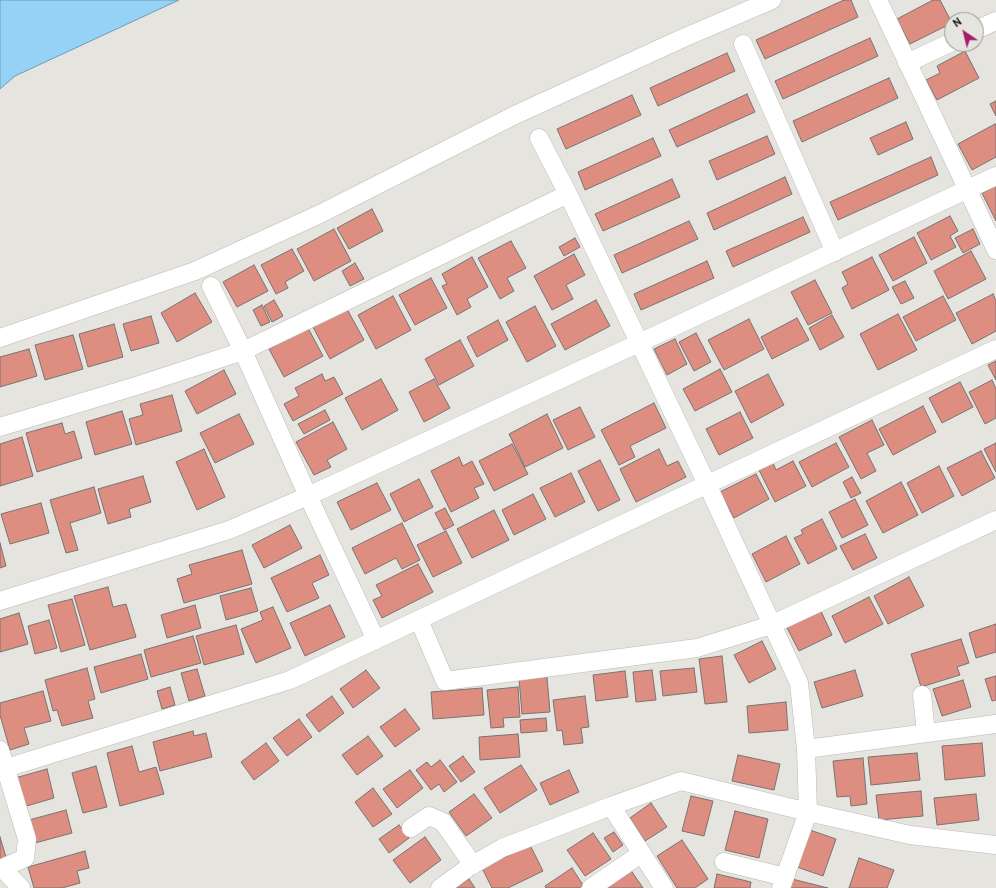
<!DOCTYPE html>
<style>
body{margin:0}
#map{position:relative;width:996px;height:888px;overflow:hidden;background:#e5e4df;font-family:Overpass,sans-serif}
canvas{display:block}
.north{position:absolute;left:944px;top:12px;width:40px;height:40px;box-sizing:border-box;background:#e5e4df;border:1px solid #949490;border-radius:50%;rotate:325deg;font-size:11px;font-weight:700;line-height:16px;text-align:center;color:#1b1b19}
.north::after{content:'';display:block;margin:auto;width:14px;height:18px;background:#a51e69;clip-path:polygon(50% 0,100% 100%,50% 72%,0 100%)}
</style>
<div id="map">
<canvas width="996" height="888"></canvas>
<div class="north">N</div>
</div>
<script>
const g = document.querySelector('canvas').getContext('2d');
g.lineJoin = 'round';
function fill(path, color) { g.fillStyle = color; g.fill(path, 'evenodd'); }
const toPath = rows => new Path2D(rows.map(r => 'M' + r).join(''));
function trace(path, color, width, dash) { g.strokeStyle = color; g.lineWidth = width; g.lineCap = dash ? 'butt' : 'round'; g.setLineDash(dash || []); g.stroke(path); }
const water = toPath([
 [0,0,179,0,15,76,0,89,0,0]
]);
const building = toPath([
 [844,0,851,0,858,17,765,59,756,40,844,0],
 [933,0,940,0,952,23,910,44,897,19,933,0],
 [870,38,878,56,783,99,775,81,870,38],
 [965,51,979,78,937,100,926,80,940,73,937,66,965,51],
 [727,53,735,71,658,106,650,88,727,53],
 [889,78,898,98,802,142,793,121,889,78],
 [747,94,755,112,677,147,669,130,747,94],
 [632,95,641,115,566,149,557,129,632,95],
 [996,101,996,116,990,104,996,101],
 [906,122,913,139,878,155,870,138,906,122],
 [995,124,996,126,996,157,972,170,958,144,995,124],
 [767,136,775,154,717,180,709,161,767,136],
 [653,138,661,156,585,190,578,172,653,138],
 [931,157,938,175,838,220,830,202,931,157],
 [785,177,792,194,714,230,707,213,785,177],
 [672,179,680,197,603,231,595,214,672,179],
 [996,186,996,221,982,193,996,186],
 [372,209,383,231,349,249,337,228,372,209],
 [950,216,958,231,950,236,956,247,931,260,917,233,950,216],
 [803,217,810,232,733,267,726,251,803,217],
 [689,221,698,239,622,273,614,255,689,221],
 [334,229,351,261,314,281,297,249,334,229],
 [973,229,980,244,963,253,955,238,973,229],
 [914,237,927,263,893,281,879,255,914,237],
 [575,238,580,247,564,256,559,247,575,238],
 [511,241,526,268,507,278,514,291,500,299,478,258,511,241],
 [292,249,304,271,285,282,288,288,276,294,261,265,292,249],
 [971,251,986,279,948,299,934,271,971,251],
 [574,254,585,275,566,285,573,299,552,310,534,276,574,254],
 [472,257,488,287,467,299,471,307,457,315,442,286,447,284,442,274,472,257],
 [872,257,889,290,852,309,842,288,848,284,842,272,872,257],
 [707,261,714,278,641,310,634,294,707,261],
 [355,263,364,279,350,286,342,271,355,263],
 [254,265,268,291,237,307,223,282,254,265],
 [431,278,447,308,415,325,399,295,431,278],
 [815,280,832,313,808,325,791,292,815,280],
 [905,281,914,298,901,304,892,287,905,281],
 [195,293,212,322,177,342,161,313,195,293],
 [993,294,996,301,996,331,972,344,956,313,993,294],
 [393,296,411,330,376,349,358,315,393,296],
 [943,296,956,320,916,341,903,317,943,296],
 [274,300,283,316,272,322,264,306,274,300],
 [596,300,610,326,565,350,551,324,596,300],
 [262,305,270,322,261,326,253,310,262,305],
 [535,306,556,346,527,362,506,322,535,306],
 [347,309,364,340,330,359,313,327,347,309],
 [898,314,917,350,878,370,860,334,898,314],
 [832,315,844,337,820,350,809,328,832,315],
 [151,316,159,343,131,351,123,324,151,316],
 [797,318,809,340,772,359,761,337,797,318],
 [749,319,764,349,724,370,708,340,749,319],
 [498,320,508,340,477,357,467,337,498,320],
 [114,324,123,357,88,367,79,334,114,324],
 [308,328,323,356,284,377,269,349,308,328],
 [696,333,711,362,694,371,679,342,696,333],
 [73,335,83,369,45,380,35,345,73,335],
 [675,339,687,364,667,375,654,349,675,339],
 [460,340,474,366,439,385,425,359,460,340],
 [29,349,37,376,0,387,0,357,29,349],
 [996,361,996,380,988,365,996,361],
 [720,369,732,392,695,411,683,389,720,369],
 [224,370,236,394,197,414,185,391,224,370],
 [322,374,325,381,334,377,343,394,293,421,284,404,299,396,295,388,322,374],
 [768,374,784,405,751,423,735,391,768,374],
 [381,379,398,410,362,430,345,398,381,379],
 [434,379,450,408,424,422,409,392,434,379],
 [992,380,996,389,996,418,985,424,969,392,992,380],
 [960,382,973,407,942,423,929,398,960,382],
 [172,395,182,431,136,445,129,419,143,415,140,404,172,395],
 [654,403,666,428,630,446,635,457,619,465,601,430,654,403],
 [923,406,936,432,893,455,879,429,923,406],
 [580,407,595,437,568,450,553,420,580,407],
 [325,410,330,420,304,434,298,424,325,410],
 [122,411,132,444,95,455,86,422,122,411],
 [740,412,753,438,719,455,706,429,740,412],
 [239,414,254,444,215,463,200,433,239,414],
 [547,414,563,448,525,467,509,434,547,414],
 [872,420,884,445,867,453,876,471,861,479,839,437,872,420],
 [333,422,347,449,327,460,331,467,314,475,296,442,333,422],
 [62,423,65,434,74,431,82,458,37,472,26,433,62,423],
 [22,437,33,476,0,486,0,444,22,437],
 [836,443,849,467,812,487,799,462,836,443],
 [996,443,996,472,984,449,996,443],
 [512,444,528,474,494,491,479,461,512,444],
 [204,449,225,497,197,510,176,462,204,449],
 [659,449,667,466,678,461,686,477,636,502,620,469,659,449],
 [981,451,995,478,962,496,947,468,981,451],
 [459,457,463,466,472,461,484,484,474,488,479,498,451,512,431,471,459,457],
 [600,460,620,500,598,511,578,471,600,460],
 [793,461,806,486,775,502,759,470,773,463,776,470,793,461],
 [939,466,954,496,922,513,907,483,939,466],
 [571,473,585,502,555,517,540,488,571,473],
 [756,474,769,499,734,518,720,492,756,474],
 [143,476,151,502,129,509,131,517,108,524,98,489,143,476],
 [852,477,861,493,851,498,843,482,852,477],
 [419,479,433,507,404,522,390,494,419,479],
 [901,482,918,515,883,533,866,501,901,482],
 [377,483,391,510,351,530,337,502,377,483],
 [94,487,101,513,70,523,78,550,66,553,50,500,94,487],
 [533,494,546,519,514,535,502,510,533,494],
 [855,499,868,525,842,538,829,512,855,499],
 [41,503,49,533,10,544,1,514,41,503],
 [445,508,454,525,444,530,435,513,445,508],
 [494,510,509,540,472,558,457,529,494,510],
 [822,519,837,549,808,564,794,538,803,534,801,530,822,519],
 [402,523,420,560,402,569,396,558,365,574,352,548,402,523],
 [290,525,302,548,264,568,252,545,290,525],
 [446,531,462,563,433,577,417,545,446,531],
 [865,534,877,558,853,570,840,546,865,534],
 [786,536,800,564,766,582,752,554,786,536],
 [0,543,6,566,0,568,0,543],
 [242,550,252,584,184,603,177,579,192,574,189,565,242,550],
 [320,555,329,575,312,583,319,598,287,612,271,578,320,555],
 [418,564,433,592,382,618,373,600,382,596,376,585,418,564],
 [909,577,924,606,888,624,874,596,909,577],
 [108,587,113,607,126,604,136,637,90,650,74,596,108,587],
 [251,588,258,611,226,620,220,596,251,588],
 [869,597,883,624,845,643,832,616,869,597],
 [72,599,85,645,61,652,48,605,72,599],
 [195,605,201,628,167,638,161,615,195,605],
 [330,605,345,637,305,656,290,623,330,605],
 [273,607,291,648,256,663,241,629,263,620,260,612,273,607],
 [820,609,832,635,799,651,786,626,820,609],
 [19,613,28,644,0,652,0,619,19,613],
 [49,620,57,648,35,654,28,626,49,620],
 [996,624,996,652,976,658,969,633,996,624],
 [236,625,244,654,204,665,196,636,236,625],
 [193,636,201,663,151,677,144,650,193,636],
 [961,639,969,663,957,667,960,675,921,687,911,654,961,639],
 [762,641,776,669,749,683,734,655,762,641],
 [141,654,148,679,101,693,94,667,141,654],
 [722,656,727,702,705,704,699,659,722,656],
 [87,668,95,699,88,701,93,718,62,726,57,710,53,711,45,680,87,668],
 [694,668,697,692,663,696,660,671,694,668],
 [197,669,205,696,189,701,181,673,197,669],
 [366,670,380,688,353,708,340,689,366,670],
 [652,670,656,700,636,702,633,672,652,670],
 [855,670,863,696,822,708,814,682,855,670],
 [625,671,628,697,596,701,593,675,625,671],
 [996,676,996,700,992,701,985,679,996,676],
 [547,677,550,712,522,714,519,679,547,677],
 [963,680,971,707,942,716,933,689,963,680],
 [170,687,175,705,162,709,157,691,170,687],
 [518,687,520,717,503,718,504,727,491,728,487,690,518,687],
 [482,688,484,715,433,719,431,692,482,688],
 [43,691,51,721,24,728,29,744,10,750,0,715,0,703,43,691],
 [332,696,344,713,319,732,306,715,332,696],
 [585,696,589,727,581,728,583,743,564,745,562,730,557,731,553,700,585,696],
 [786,702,788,730,749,733,747,706,786,702],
 [405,709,420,729,395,747,380,727,405,709],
 [546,718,547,731,521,733,520,720,546,718],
 [299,719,312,737,287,756,273,738,299,719],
 [193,731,194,736,206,733,212,757,160,771,153,742,193,731],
 [518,734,520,757,480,760,479,737,518,734],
 [368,736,383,756,357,775,342,755,368,736],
 [266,743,279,761,254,780,241,762,266,743],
 [982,743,985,776,945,780,942,746,982,743],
 [132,746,139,772,156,767,164,794,120,806,107,753,132,746],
 [917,753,920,780,871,785,868,757,917,753],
 [738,755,780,764,774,790,732,781,738,755],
 [463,756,475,772,461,782,449,766,463,756],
 [863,758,867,804,851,806,850,796,837,797,833,761,863,758],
 [440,760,457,782,444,792,439,784,431,790,416,770,427,762,431,767,440,760],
 [521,765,537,790,500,813,484,788,521,765],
 [96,766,107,807,83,813,72,773,96,766],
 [47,769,54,798,23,807,15,778,47,769],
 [410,770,423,788,397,808,383,789,410,770],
 [569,770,579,792,550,805,540,783,569,770],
 [373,788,392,814,373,827,355,802,373,788],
 [921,791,923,816,879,820,876,795,921,791],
 [474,794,492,818,466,836,449,812,474,794],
 [976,794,979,820,937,825,934,798,976,794],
 [691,796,713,801,704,836,682,831,691,796],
 [651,803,667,827,645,841,630,818,651,803],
 [66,810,72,833,35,843,29,820,66,810],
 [735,811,768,819,759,858,725,850,735,811],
 [399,825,409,838,389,853,379,839,399,825],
 [807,829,836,839,823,876,794,866,807,829],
 [614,832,623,845,613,852,604,838,614,832],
 [593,833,611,859,585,876,567,850,593,833],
 [0,837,6,857,0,859,0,837],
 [425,837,441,860,410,883,393,860,425,837],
 [682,840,708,879,695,888,677,888,657,856,682,840],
 [530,845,543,871,508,888,492,888,482,868,530,845],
 [85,851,89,868,77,871,80,883,62,888,34,888,28,867,85,851],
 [859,858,894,870,887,888,849,888,859,858],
 [572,868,583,885,579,888,546,888,545,886,572,868],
 [630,869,643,888,605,888,630,869],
 [717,874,751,882,750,888,714,888,717,874],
 [469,879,475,888,455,888,469,879],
 [792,879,828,888,790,888,792,879]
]);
const street = toPath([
 [878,0,996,250],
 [976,30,996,21],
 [743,44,835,252],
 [907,63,952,42],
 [539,138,568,194,707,484,799,683,806,749,808,812,781,888],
 [211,286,243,351,308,496,376,640],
 [0,338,195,271,320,214,515,115,681,39,772,0],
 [0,427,136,386,243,351,568,194],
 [0,601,229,530,308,496,639,343,996,176],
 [419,620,445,681,697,648,771,625,996,520],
 [922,695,926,733],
 [806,749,996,724],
 [0,750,27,839,25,858,0,869],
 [0,770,290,680,996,349],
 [611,806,664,888],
 [411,828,429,816,443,822,473,865],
 [724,862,785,877],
 [2,868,21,888],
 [440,888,469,867,502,848,611,806,681,781,808,812,910,835,996,845],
 [591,888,642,853]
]);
fill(water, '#95d2f5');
trace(water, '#709bb3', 1);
fill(building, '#dd8e81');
trace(building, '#777372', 1);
trace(street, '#bbbab6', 19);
trace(street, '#fff', 18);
</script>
